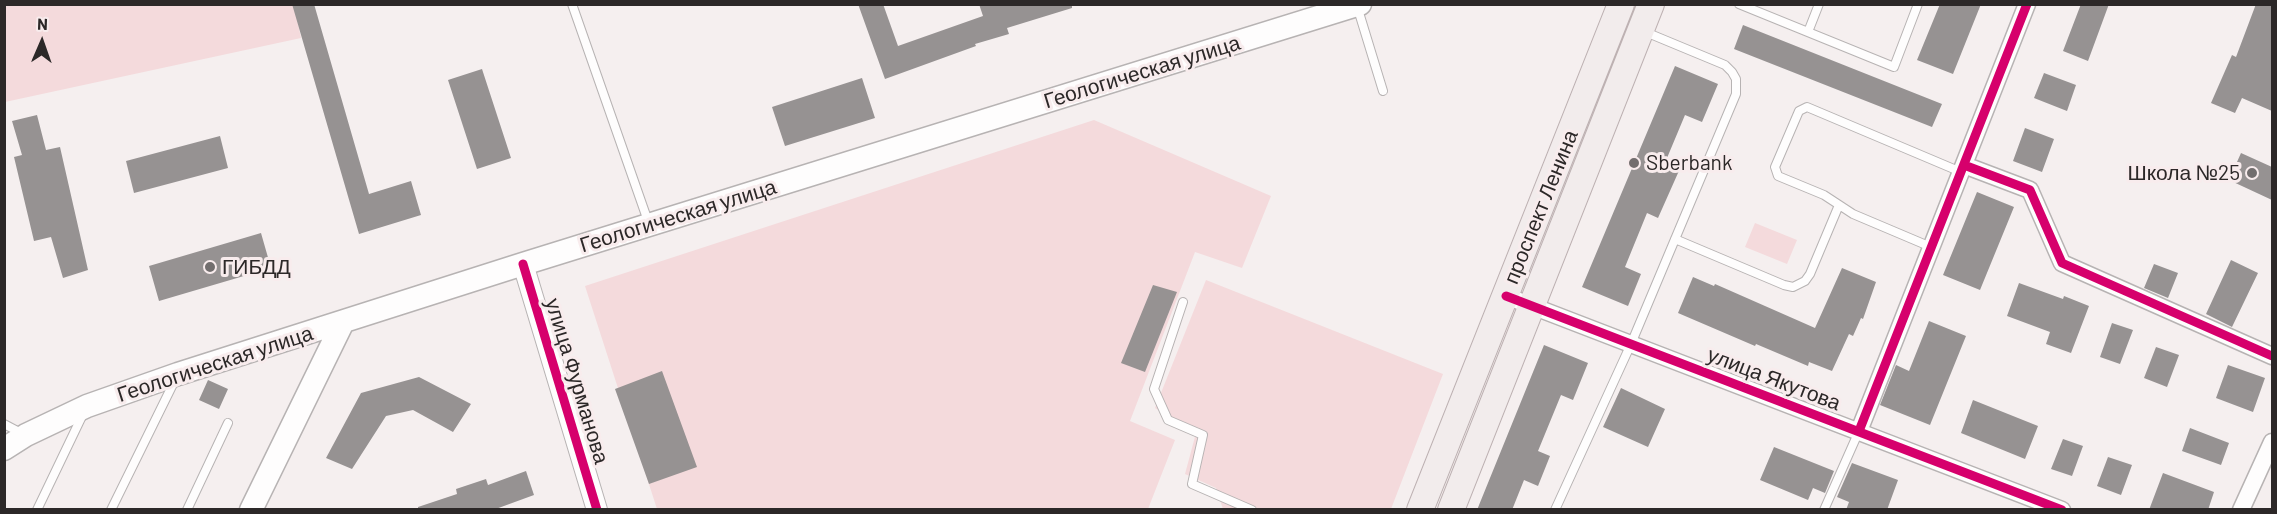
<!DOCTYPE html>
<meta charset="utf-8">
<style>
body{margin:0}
#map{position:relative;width:2277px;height:514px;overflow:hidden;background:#f5efef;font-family:Barlow,sans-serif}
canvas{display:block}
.frame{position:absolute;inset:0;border:6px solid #2c2828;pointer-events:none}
.north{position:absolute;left:12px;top:12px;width:60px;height:60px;-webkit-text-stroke:4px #f8eced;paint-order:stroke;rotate:2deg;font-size:16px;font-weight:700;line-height:24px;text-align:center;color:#2c2828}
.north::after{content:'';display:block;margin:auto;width:21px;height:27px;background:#2c2828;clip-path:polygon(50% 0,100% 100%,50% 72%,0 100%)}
</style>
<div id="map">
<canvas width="2277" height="514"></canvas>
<div class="frame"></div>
<div class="north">N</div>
</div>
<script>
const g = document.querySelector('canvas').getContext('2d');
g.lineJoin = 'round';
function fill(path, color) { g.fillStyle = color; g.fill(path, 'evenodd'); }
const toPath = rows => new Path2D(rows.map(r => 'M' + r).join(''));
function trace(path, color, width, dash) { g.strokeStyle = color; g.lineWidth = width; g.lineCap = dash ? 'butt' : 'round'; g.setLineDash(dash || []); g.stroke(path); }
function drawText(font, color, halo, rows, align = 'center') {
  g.font = font + ' Barlow,sans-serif'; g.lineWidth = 6; g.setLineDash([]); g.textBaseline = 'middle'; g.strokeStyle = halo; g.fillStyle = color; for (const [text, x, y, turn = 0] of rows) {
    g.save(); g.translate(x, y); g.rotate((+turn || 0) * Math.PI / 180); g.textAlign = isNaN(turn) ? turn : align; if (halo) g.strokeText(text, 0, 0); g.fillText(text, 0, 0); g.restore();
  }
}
const green = toPath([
 [4,5,294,5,301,38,5,102],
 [1094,120,1271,196,1242,268,1195,252,1130,421,1175,440,1148,509,657,509,585,286],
 [1755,223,1797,240,1787,264,1745,247],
 [1206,280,1443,374,1391,509,1223,509,1216,488,1185,474,1196,433,1155,408]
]);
const building = toPath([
 [292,4,314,4,369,194,411,181,421,215,359,234],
 [858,4,883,4,898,46,983,16,979,4,1072,4,1072,8,1007,28,1009,34,975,44,976,46,885,79],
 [1940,4,1981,4,1953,74,1917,60],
 [2081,4,2109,4,2088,61,2063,51],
 [2256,4,2272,4,2272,111,2242,98,2235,113,2211,103,2232,55,2236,57],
 [1743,25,1942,104,1932,127,1734,49],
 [1675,66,1718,84,1702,122,1685,115,1667,158,1682,164,1658,218,1647,213,1625,267,1641,274,1628,306,1582,287],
 [482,69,511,158,477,169,448,80],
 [2044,73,2076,85,2067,111,2034,98],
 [862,78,875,118,785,146,772,107],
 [37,115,46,150,60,147,88,270,63,278,51,237,34,241,14,157,22,155,12,121],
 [2025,128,2054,139,2042,172,2013,161],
 [220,136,228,168,134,193,126,161],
 [2241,153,2272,167,2272,200,2229,180],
 [1977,192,2014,207,1980,290,1943,275],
 [261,233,271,268,159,301,149,266],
 [2231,260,2258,273,2232,327,2206,314],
 [2154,264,2178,273,2168,298,2144,288],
 [1842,268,1876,282,1863,319,1861,318,1853,336,1849,334,1832,371,1809,362,1808,366,1756,344,1755,346,1678,313,1693,277,1714,286,1715,284,1815,328],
 [2019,283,2063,299,2064,296,2089,306,2071,353,2046,344,2050,332,2007,316],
 [1153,285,1177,292,1145,372,1121,363],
 [1929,321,1966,336,1930,425,1880,405,1896,365,1909,371],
 [2112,323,2133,330,2120,364,2100,357],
 [1544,345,1588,363,1573,400,1561,395,1538,451,1550,456,1538,486,1524,480,1512,510,1477,510],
 [2156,347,2179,355,2167,387,2144,378],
 [2228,365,2265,378,2253,412,2216,398],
 [662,371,697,467,649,484,615,389],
 [419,377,471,404,453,432,413,410,386,416,352,469,326,458,361,393],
 [208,380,228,389,219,409,199,400],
 [1621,388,1665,409,1648,447,1603,427],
 [1973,400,2038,426,2025,459,1961,433],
 [2190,428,2229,443,2221,465,2182,451],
 [2063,439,2083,446,2072,476,2051,469],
 [1774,447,1834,471,1825,493,1813,488,1808,500,1760,480],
 [2108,457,2132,465,2121,495,2097,486],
 [1852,463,1898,480,1887,510,1846,510,1849,502,1837,497],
 [526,471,534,495,493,510,418,510,418,507,457,494,456,489,486,479,488,485],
 [2163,473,2214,492,2208,510,2149,510]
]);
const service = toPath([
 [572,4,649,224],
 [1739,4,1894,67,1918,4],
 [1357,6,1383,91],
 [1808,32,1819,4],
 [1675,239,1784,285,1793,287,1805,281,1810,274,1839,205],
 [1931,247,1853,214,1824,195,1778,176,1775,167,1799,111,1807,107,1961,172],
 [1183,302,1154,389,1168,420,1203,435,1192,484,1252,510],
 [4,424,23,434],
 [37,510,84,412],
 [111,510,175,380],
 [187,510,228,423],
 [1555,510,1631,344,1736,94,1736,79,1732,72,1725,65,1643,31],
 [1824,510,1859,431]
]);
const minor = toPath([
 [1964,165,2030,190,2062,263,2272,356],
 [1506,296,2062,510],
 [1859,431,2027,4],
 [2241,510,2272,442]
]);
const tertiary = toPath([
 [523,264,597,510]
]);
const secondary = toPath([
 [4,449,26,435,87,406,178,374,523,264,1360,4],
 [251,510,343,322]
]);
const primary = toPath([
 [1420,510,1621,4],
 [1451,510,1651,4]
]);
const cycleway = toPath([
 [1964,165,2030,190,2062,263,2272,356],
 [523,264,597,510],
 [1506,296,2062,510],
 [1859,431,2027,4]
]);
const markers = [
 [1634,163,6,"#726e6e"],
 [2252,173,6,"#726e6e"],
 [210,267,6,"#726e6e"]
];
const streetNames = [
 ["Геологическая улица",1142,72,-17],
 ["проспект Ленина",1541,207,-68],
 ["Геологическая улица",678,216,-17],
 ["Геологическая улица",215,364,-18],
 ["улица Якутова",1774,379,21],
 ["улица Фурманова",577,381,73]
];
const poiNames = [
 ["Sberbank",1646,163],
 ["Школа №25",2240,173,"right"],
 ["ГИБДД",222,267]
];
fill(green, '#f4dadc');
fill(building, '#969292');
trace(service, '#b7b3b3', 10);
trace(minor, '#b7b3b3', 19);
trace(tertiary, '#b7b3b3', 22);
trace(secondary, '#b7b3b3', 25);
trace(primary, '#bdb1b2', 28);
trace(service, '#fefdfd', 8);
trace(minor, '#fefdfd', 16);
trace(tertiary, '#fefdfd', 20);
trace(secondary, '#fefdfd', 22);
trace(primary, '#f2ecec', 26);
trace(cycleway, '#d6006c', 9);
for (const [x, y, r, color] of markers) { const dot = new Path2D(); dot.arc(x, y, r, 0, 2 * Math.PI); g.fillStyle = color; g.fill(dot); trace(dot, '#f8eced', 2); }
drawText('21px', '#2c2828', '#f8eced', streetNames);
drawText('21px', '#2c2828', '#f8eced', poiNames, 'left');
</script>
